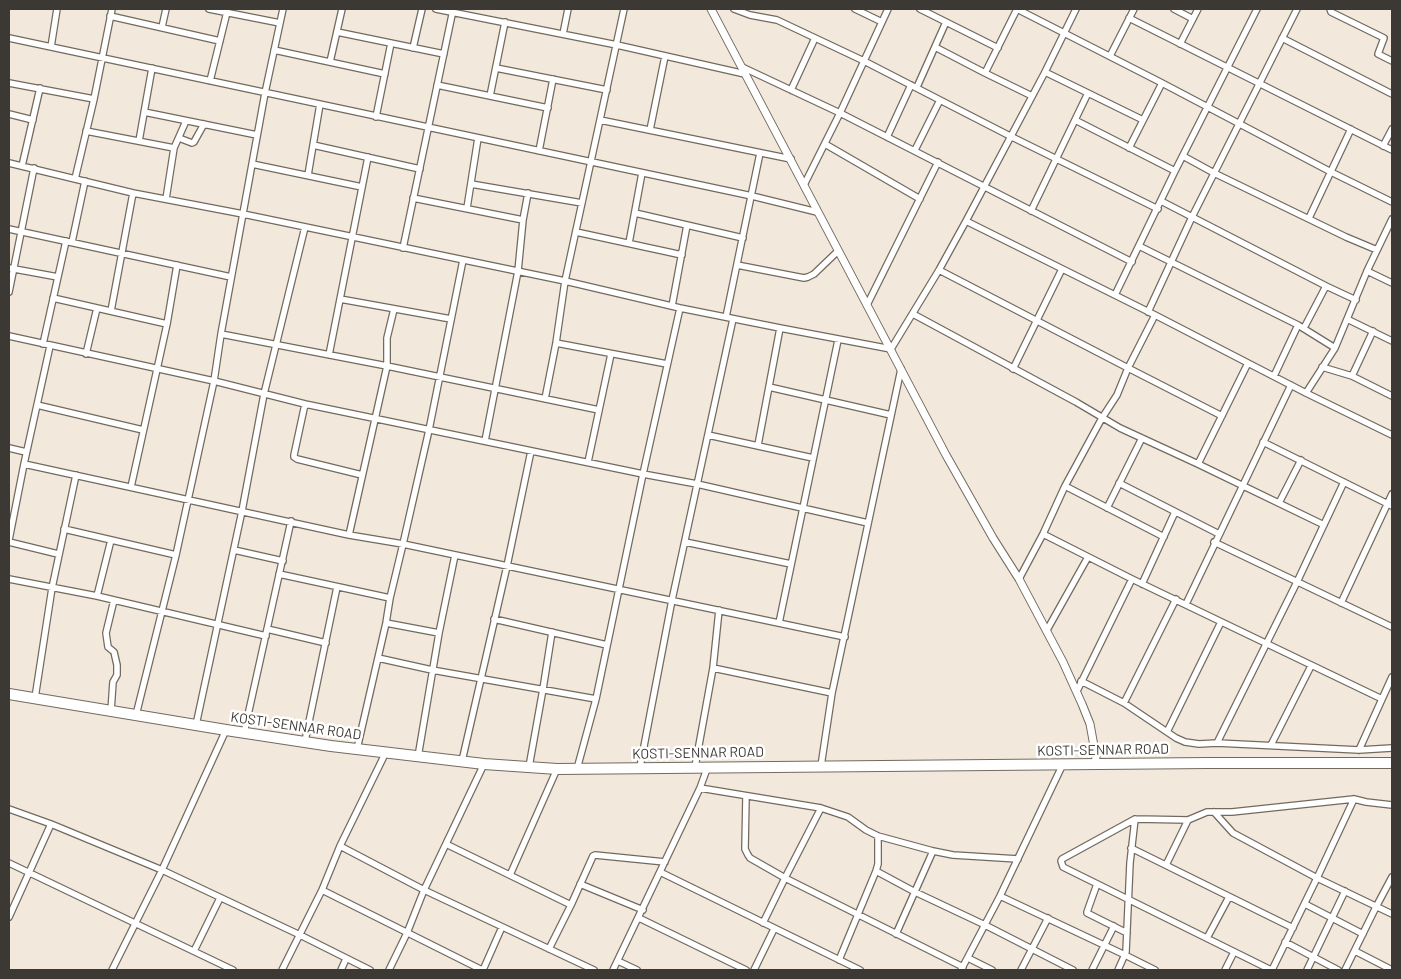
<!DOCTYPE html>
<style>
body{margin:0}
#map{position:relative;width:1401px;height:979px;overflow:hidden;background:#f2e8db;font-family:Barlow,sans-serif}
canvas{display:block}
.frame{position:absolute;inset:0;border:10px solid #3c3833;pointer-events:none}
</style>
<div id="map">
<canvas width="1401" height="979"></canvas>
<div class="frame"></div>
</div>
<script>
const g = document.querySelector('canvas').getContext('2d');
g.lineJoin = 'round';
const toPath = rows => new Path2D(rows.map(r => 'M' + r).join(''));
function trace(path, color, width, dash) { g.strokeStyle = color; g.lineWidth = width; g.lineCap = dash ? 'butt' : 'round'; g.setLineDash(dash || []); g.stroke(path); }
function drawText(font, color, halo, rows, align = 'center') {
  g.font = font + ' Barlow,sans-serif'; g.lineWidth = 5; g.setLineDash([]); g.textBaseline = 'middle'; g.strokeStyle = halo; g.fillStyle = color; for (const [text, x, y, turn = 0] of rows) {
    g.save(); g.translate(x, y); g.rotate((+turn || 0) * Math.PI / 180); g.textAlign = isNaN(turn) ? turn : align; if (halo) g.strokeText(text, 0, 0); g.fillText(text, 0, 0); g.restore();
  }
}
const minor = toPath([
 [209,9,280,23],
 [436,9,617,45,745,74],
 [734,9,750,15,777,20,864,61,1010,136,1158,209],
 [855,9,882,22],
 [920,9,998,48],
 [1017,9,1162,83,1331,172,1392,202],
 [1174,9,1193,19],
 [1330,9,1331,12,1335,14,1384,38,1378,54,1392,61],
 [110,16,220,41],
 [1129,18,1392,150],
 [162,27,166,9],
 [337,32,444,54],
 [563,34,568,9],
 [9,38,752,196,817,212],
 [1282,38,1392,94],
 [1180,44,1198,9],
 [51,47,57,9],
 [935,47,985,73,1032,96],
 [413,48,422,9],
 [274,50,385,74],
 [1110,56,1134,9],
 [330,62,342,9],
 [742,67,840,113,1132,262],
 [496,68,607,90],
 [1045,72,1143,120],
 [985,73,1017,9],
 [210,81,227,12],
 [9,83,94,99],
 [437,85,548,108],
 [917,87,946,22],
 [791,90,815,38],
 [490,96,505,22],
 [144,112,257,135],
 [9,114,33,120],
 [376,117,391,43],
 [600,120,791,159],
 [1075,120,1175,171],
 [650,130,665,56],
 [86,131,174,148],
 [887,137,911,85],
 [179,138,192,143,194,142,204,124],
 [139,141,152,68],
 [825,144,920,199],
 [313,145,420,169],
 [1383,146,1392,129],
 [1129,148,1162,83],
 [915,150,940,100],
 [539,151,553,79],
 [1183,156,1214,173,1346,237,1377,250],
 [9,163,133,193,243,214,565,281,680,308,780,328,891,349,939,270,966,221,1045,72,1076,9],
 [252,164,362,187],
 [22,166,40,88],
 [308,175,320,104],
 [75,179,94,99,112,9],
 [471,184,582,203],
 [804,185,840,113,888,9],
 [413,198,523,220],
 [166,199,174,148,186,121],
 [1161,201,1326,286,1356,300],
 [467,208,478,138],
 [1031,211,1088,93],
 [635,213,743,238],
 [1309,218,1351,129],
 [966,221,1155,315,1306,393,1392,435],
 [9,229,231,277],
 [576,232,682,255],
 [72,242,85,181],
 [629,243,642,173],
 [1139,246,1298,325,1335,348],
 [403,248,453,10],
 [737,265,804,278,808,277,814,274,838,251],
 [9,268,58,277],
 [939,270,1128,368,1222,416],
 [1367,271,1392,283],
 [9,292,34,168],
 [1115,295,1175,171,1257,9],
 [53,298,167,324],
 [340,299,451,319],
 [867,305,938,162],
 [672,306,687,225],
 [111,311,133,193],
 [1148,312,1192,217,1297,9],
 [913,314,1076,402,1120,428,1198,464,1324,525],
 [726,317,760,153],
 [1347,319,1392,341],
 [1304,328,1326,286],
 [221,334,387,366,599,410],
 [9,336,214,381,305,404,643,474,697,484,868,523],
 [556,343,667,364],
 [43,344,66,241],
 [86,354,97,308],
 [329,355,368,157],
 [1322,367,1352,376,1392,396],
 [1013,369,1062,269],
 [1274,376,1298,325],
 [1352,376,1373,331],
 [769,387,891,415],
 [1306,393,1335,348,1367,271,1392,219],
 [545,399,556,343,565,281,624,9],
 [305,404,294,455,294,457,297,459,362,475],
 [37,405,143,430],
 [708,435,813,458],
 [485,441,518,271,523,220,528,193],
 [1263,442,1392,506],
 [758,445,780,328],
 [9,448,26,452],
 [588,462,611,354],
 [24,464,349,535,403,544,845,637],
 [1198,464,1248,363],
 [1344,482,1297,582,1217,743,1359,750,1392,748],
 [1119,483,1219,534],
 [1065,486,1164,537],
 [131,487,167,324,177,265],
 [1279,503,1301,460],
 [1107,508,1142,438],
 [64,529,176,555],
 [1043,534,1132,579,1382,699],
 [349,535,387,366,387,338,394,309],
 [9,540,24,464,50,346],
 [9,542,58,554],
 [685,542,791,564],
 [1214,542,1392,627],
 [234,550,283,561],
 [279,574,390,598],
 [9,579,97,596,266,636],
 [1019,579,1043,534,1065,486,1102,418,1117,395,1128,368,1155,315],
 [1142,584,1175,512],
 [97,596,111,540],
 [1341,603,1392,494],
 [1186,604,1291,385],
 [494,619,607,645],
 [386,623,439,633],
 [779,623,838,340],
 [267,629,326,643],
 [1047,630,1088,557],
 [378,658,432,670,596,699],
 [713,668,832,693],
 [1081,681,1124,703,1176,738,1185,742,1199,744,1217,743],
 [1077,691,1132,579],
 [35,698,52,588,76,475],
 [1124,703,1176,599],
 [111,711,113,682,117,675,117,665,114,652,108,647,106,633,114,600],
 [136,715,176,555,214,381,221,334,265,93,283,9],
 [196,725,242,511,264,394,305,227],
 [1167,732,1221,622],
 [244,733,291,521],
 [305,741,337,587],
 [1271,745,1311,666],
 [357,749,386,623,390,598,403,544,429,430,463,260],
 [1359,750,1392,677],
 [418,757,439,633,455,555],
 [462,761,507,566,531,451],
 [821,766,832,693,901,369],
 [529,767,543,689,552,632],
 [640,767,672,600,733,319],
 [695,767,713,668,719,610],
 [577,769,596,699,643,474,680,308],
 [700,788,821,808,848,817,866,830,878,836,933,851,953,855,1018,859],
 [746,796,745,849,748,855,750,858,785,878,963,967],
 [9,809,51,824,162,870,300,935,370,970],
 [1214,812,1233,833,1317,878,1392,914],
 [446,844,571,905,549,949],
 [340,846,424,890,594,970],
 [1131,848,1293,928],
 [9,863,233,970],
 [1166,865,1188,820],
 [876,871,915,892,985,925,1073,970],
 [660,872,860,970],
 [510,875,557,769],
 [580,884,643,910],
 [1097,884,1087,912,1087,913,1127,933],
 [322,890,482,970],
 [1000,896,1125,955,1155,970],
 [1305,904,1363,934],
 [571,905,593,856,595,855,665,862],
 [9,917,51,824],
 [639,918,746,970],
 [763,923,785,878,821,808],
 [896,934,933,851],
 [1207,938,1229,897],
 [1285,942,1338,970],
 [194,951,220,898],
 [1355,951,1392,970],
 [968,958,992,970],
 [839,960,876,871,878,864,878,836],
 [618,961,637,970],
 [112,970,162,870,226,730],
 [282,970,322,890,340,846,386,752],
 [341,970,346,959],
 [389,970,407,933,424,890,484,764],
 [483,970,502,927],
 [613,970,700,788,708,766],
 [754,970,774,929],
 [961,970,1000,896,1063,764],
 [1021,970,1048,918],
 [1092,970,1114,926],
 [1118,970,1126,952,1130,863,1135,819],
 [1225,970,1234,952],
 [1271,970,1063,867,1061,861,1062,859,1135,819,1188,820,1207,812,1232,812,1354,799,1366,802,1392,805],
 [1272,970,1317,878,1354,799],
 [1307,970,1345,891],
 [1345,970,1376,907,1392,877]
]);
const tertiary = toPath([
 [711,9,946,455,993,538,1019,579,1063,662,1082,704,1090,724,1096,757,1095,764]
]);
const trunk = toPath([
 [9,694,226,730,331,746,484,764,557,769,1208,763,1392,763]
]);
const streetNames = [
 ["KOSTI-SENNAR ROAD",296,726,8],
 ["KOSTI-SENNAR ROAD",1103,750,-1],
 ["KOSTI-SENNAR ROAD",698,753,-1]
];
trace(minor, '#736a5f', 8);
trace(tertiary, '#736a5f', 9);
trace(trunk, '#736a5f', 12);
trace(minor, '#fff', 5.5);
trace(tertiary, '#fff', 7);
trace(trunk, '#fff', 10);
drawText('14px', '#3c3833', '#fff', streetNames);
</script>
